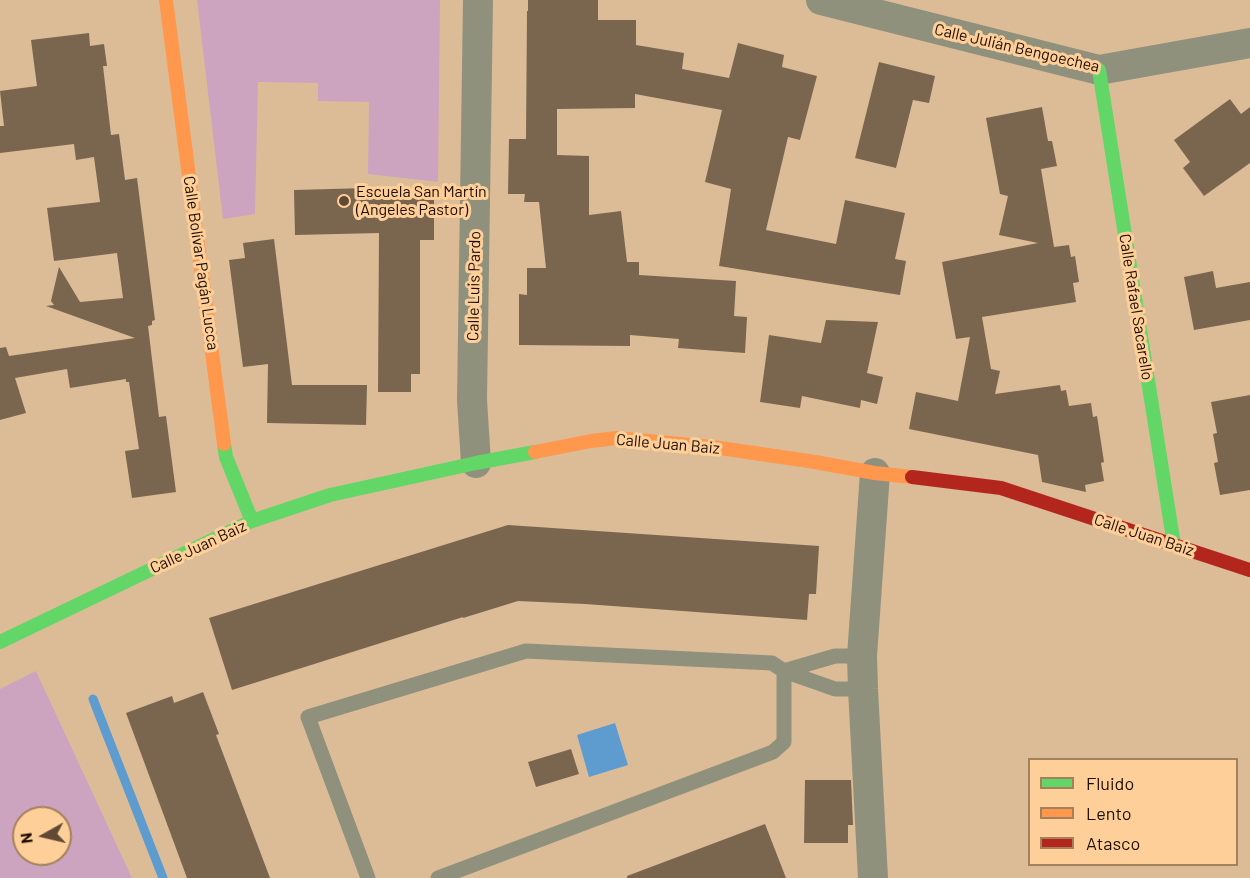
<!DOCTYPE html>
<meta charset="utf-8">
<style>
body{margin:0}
#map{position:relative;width:1250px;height:878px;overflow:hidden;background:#dcbc97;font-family:Barlow,sans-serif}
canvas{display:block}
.legend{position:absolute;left:1028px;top:758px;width:210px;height:108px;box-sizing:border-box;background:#fecf99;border:2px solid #a4815c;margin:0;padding:8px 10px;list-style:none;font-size:18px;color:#1d0d00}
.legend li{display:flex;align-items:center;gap:12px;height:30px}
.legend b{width:30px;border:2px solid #a4815c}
.north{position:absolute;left:12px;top:806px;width:60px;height:60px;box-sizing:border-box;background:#fecf99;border:2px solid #a4815c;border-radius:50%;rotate:262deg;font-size:16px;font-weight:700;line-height:24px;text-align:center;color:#1d0d00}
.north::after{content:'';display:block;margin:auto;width:21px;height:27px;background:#604a35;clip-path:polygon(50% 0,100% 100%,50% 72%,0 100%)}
</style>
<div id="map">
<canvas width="1250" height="878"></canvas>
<ul class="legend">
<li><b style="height:8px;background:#63d668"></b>Fluido</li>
<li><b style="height:8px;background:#ff974d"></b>Lento</li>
<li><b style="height:8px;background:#b3261e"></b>Atasco</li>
</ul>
<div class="north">N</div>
</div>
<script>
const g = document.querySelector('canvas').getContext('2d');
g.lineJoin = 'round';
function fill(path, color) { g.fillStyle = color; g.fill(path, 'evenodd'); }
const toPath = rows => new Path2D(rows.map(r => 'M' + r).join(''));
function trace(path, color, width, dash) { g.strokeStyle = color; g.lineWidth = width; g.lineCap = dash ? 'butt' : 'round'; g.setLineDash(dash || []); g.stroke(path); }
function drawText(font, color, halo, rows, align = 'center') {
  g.font = font + ' Barlow,sans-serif'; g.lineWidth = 6; g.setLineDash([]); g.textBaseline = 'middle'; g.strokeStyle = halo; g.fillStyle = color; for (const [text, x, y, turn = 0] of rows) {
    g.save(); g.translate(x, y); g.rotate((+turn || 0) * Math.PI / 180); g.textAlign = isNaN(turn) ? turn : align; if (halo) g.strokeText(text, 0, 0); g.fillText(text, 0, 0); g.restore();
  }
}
const green = toPath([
 [197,0,440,0,438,182,368,174,369,102,318,101,318,83,258,82,255,214,223,219],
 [36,671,132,878,0,878,0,689],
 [24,818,60,818,60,854,24,854]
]);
const water = toPath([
 [615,723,628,765,589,777,577,735]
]);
const stream = toPath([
 [93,699,163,878]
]);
const building = toPath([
 [528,0,598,0,598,20,636,20,636,45,684,53,682,69,729,78,738,43,784,55,782,67,817,76,800,140,788,137,766,230,836,244,845,200,905,213,895,259,906,261,900,295,719,266,731,189,705,182,722,110,635,94,635,108,557,109,557,155,589,156,589,215,621,211,627,262,639,262,639,275,736,281,734,316,747,317,745,353,678,348,679,339,630,335,630,346,519,345,519,294,527,295,527,268,546,268,539,202,524,202,525,194,508,194,509,139,526,139,527,11,528,11],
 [89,33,90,46,104,44,107,66,103,66,111,135,119,134,125,180,137,178,155,320,152,321,152,325,148,326,159,417,166,416,176,492,132,498,125,451,139,449,129,382,126,382,126,379,70,388,67,369,15,378,26,413,0,420,0,348,6,347,9,356,135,338,46,306,54,305,51,301,59,267,80,302,123,298,117,253,54,261,47,208,100,202,94,157,76,160,74,144,0,153,0,126,4,126,0,91,37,86,31,40],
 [879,62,935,76,929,103,913,100,896,168,855,158],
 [1230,99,1241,114,1250,107,1250,163,1204,196,1183,168,1190,162,1174,140],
 [1042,107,1048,141,1052,141,1057,166,1041,169,1054,247,1069,245,1071,257,1075,256,1079,282,1073,283,1076,302,982,317,991,369,1000,371,995,394,1060,385,1061,391,1066,390,1069,406,1091,403,1093,417,1097,416,1104,462,1101,463,1104,481,1085,485,1086,492,1042,482,1038,455,909,429,916,392,958,401,970,337,956,339,942,262,1038,243,999,235,1008,196,1000,194,986,118],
 [368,188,368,198,434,198,434,240,420,240,420,374,411,374,411,392,378,392,379,233,295,235,294,190],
 [274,239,292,385,367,385,366,425,267,423,268,364,243,367,229,260,245,258,243,243],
 [1213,271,1216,288,1250,282,1250,320,1194,330,1184,277],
 [826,320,878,322,867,373,883,377,877,404,861,400,860,408,802,396,800,408,760,402,769,335,821,343],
 [1250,395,1250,490,1220,495,1214,463,1218,462,1213,434,1217,433,1211,402],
 [508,525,819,546,816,594,809,594,807,620,585,604,518,601,463,618,463,617,232,690,209,618],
 [203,692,219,734,216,735,270,878,187,878,126,713,172,696,174,703],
 [571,749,579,774,536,787,528,762],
 [805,780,851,780,853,825,848,825,848,843,804,843],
 [765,824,786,878,627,878,627,876]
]);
const lane = toPath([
 [784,671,835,656,862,656],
 [368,878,308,717,526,651,772,663,784,671,835,689,863,689],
 [438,878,773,752,784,742,784,671]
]);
const street = toPath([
 [821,0,1099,70,1250,43],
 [476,463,472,400,478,0],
 [873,878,863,689,862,656,875,473]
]);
const fast = toPath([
 [1099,70,1174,545],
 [224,444,226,457,252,521],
 [0,642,252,521,330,495,476,463,535,452]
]);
const slow = toPath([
 [166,0,224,444],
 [535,452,591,441,616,438,713,447,815,462,875,473,912,477]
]);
const jam = toPath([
 [912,477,1001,488,1250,570]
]);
const markers = [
 [344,201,6,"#604a35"]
];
const streetNames = [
 ["Calle Julián Bengoechea",1017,48,13],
 ["Calle Bolívar Pagán Lucca",201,263,82],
 ["Calle Luis Pardo",474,286,-89],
 ["Calle Rafael Sacarello",1136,307,81],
 ["Calle Juan Baiz",668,444,5],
 ["Calle Juan Baiz",1144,535,18],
 ["Calle Juan Baiz",198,547,-25]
];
const poiNames = [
 ["Escuela San Martín",356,192],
 ["(Angeles Pastor)",356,210]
];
fill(green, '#cda4c0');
fill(water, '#5e9ccf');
trace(stream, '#5e9ccf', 9);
fill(building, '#7a664f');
trace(lane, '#90917d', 15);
trace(street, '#90917d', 30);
trace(fast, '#63d668', 14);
trace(slow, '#ff974d', 14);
trace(jam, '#b3261e', 14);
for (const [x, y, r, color] of markers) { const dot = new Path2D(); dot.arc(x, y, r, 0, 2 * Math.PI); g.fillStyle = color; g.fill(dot); trace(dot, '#fecf99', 2); }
drawText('16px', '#1d0d00', '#fecf99', streetNames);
drawText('16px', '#1d0d00', '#fecf99', poiNames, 'left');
</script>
